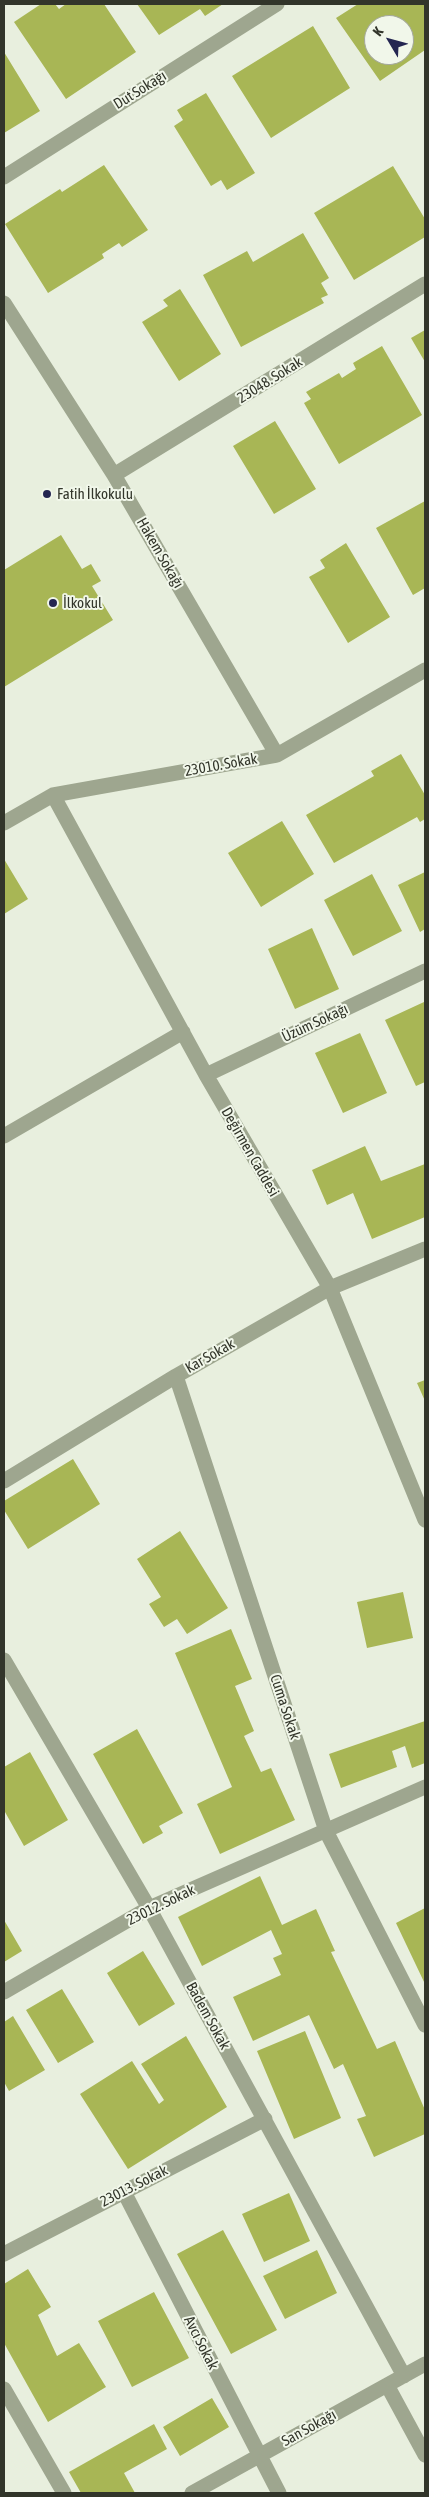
<!DOCTYPE html>
<meta charset="utf-8">
<style>
body{margin:0}
#map{position:relative;width:429px;height:2497px;overflow:hidden;background:#e8efde;font-family:"Asap Condensed",sans-serif}
canvas{display:block}
.frame{position:absolute;inset:0;border:5px solid #32352a;pointer-events:none}
.north{position:absolute;left:364px;top:15px;width:50px;height:50px;box-sizing:border-box;background:#f1f7ea;border:1px solid #a5a99d;border-radius:50%;rotate:307deg;font-size:14px;font-weight:700;line-height:20px;text-align:center;color:#32352a}
.north::after{content:'';display:block;margin:auto;width:18px;height:22px;background:#242651;clip-path:polygon(50% 0,100% 100%,50% 72%,0 100%)}
</style>
<div id="map">
<canvas width="429" height="2497"></canvas>
<div class="frame"></div>
<div class="north">K</div>
</div>
<script>
const g = document.querySelector('canvas').getContext('2d');
g.lineJoin = 'round';
function fill(path, color) { g.fillStyle = color; g.fill(path, 'evenodd'); }
const toPath = rows => new Path2D(rows.map(r => 'M' + r).join(''));
function trace(path, color, width, dash) { g.strokeStyle = color; g.lineWidth = width; g.lineCap = dash ? 'butt' : 'round'; g.setLineDash(dash || []); g.stroke(path); }
function drawText(font, color, halo, rows, align = 'center') {
  g.font = font + ' "Asap Condensed",sans-serif'; g.lineWidth = 4; g.setLineDash([]); g.textBaseline = 'middle'; g.strokeStyle = halo; g.fillStyle = color; for (const [text, x, y, turn = 0] of rows) {
    g.save(); g.translate(x, y); g.rotate((+turn || 0) * Math.PI / 180); g.textAlign = isNaN(turn) ? turn : align; if (halo) g.strokeText(text, 0, 0); g.fillText(text, 0, 0); g.restore();
  }
}
const building = toPath([
 [41,4,55,4,59,9,66,4,104,4,136,52,66,99,14,22],
 [137,4,223,4,205,16,200,9,159,35],
 [358,4,425,4,425,50,380,81,336,18],
 [374,25,404,25,404,55,374,55],
 [313,26,350,88,271,138,232,76],
 [4,52,40,111,4,133],
 [206,93,255,173,227,190,221,180,211,186,174,126,183,120,177,110],
 [104,165,148,230,122,247,119,243,102,254,104,258,48,293,5,224,60,189,62,192],
 [393,166,425,219,425,237,354,280,314,213],
 [303,233,329,278,321,283,328,295,321,298,324,303,241,347,203,275,247,251,253,262],
 [180,289,221,354,179,381,142,322,168,306,163,300],
 [425,330,425,362,411,338],
 [382,346,422,415,339,464,304,403,311,399,306,392,339,373,342,378,356,369,353,363],
 [275,421,316,489,274,514,233,446],
 [425,501,425,588,413,595,376,528],
 [61,535,82,569,91,564,101,581,92,586,113,620,4,687,4,570],
 [346,543,390,617,348,643,309,577,325,568,320,560],
 [401,754,425,795,425,819,420,822,417,817,334,863,306,815,374,776,371,771],
 [282,821,314,874,261,907,228,853],
 [4,859,28,899,4,914],
 [425,872,425,929,420,932,398,885],
 [372,874,402,931,353,956,324,900],
 [312,928,339,989,295,1009,268,949],
 [424,1002,425,1082,416,1086,385,1020],
 [360,1033,387,1093,343,1113,315,1053],
 [365,1146,381,1181,425,1164,425,1217,372,1239,353,1193,327,1205,312,1170],
 [425,1380,425,1401,417,1383],
 [73,1459,100,1504,28,1549,4,1510,4,1501],
 [180,1531,228,1608,187,1634,177,1619,164,1627,149,1604,161,1597,137,1559],
 [403,1592,413,1638,367,1648,357,1602],
 [231,1629,252,1679,235,1686,254,1731,244,1736,261,1772,271,1768,295,1820,220,1854,197,1804,232,1787,175,1653],
 [425,1721,425,1763,412,1768,405,1746,392,1751,397,1767,341,1788,329,1754],
 [137,1729,183,1813,159,1826,163,1833,143,1844,93,1754],
 [30,1752,68,1820,24,1846,5,1812,4,1813,4,1767],
 [260,1876,282,1925,316,1909,335,1951,331,1952,377,2049,395,2041,425,2110,425,2134,374,2157,357,2119,366,2116,343,2064,334,2069,309,2015,253,2041,233,1997,281,1975,273,1958,282,1954,271,1930,202,1966,178,1917],
 [425,1908,425,1984,396,1923],
 [4,1920,22,1951,4,1962],
 [143,1951,175,2004,139,2026,107,1973],
 [62,1989,94,2042,58,2063,26,2010],
 [13,2016,45,2070,9,2091,4,2082,4,2022],
 [305,2031,341,2118,294,2139,257,2051],
 [186,2036,227,2107,128,2169,80,2094,132,2061,159,2104,164,2100,141,2064],
 [289,2193,310,2241,264,2262,242,2214],
 [223,2230,277,2330,231,2354,177,2254],
 [317,2250,337,2293,285,2319,263,2276],
 [28,2269,51,2307,38,2315,57,2356,79,2343,106,2387,48,2422,4,2343,4,2284],
 [154,2292,189,2358,132,2387,98,2321],
 [212,2398,229,2427,180,2456,163,2427],
 [154,2424,167,2449,124,2473,135,2493,81,2493,69,2472]
]);
const minor = toPath([
 [4,177,277,4],
 [4,303,114,475,277,755],
 [114,475,425,284],
 [53,795,206,1075,330,1288,425,1520],
 [4,823,53,795,277,755,425,670],
 [206,1075,425,971],
 [4,1136,183,1032],
 [176,1376,326,1831,425,2025],
 [4,1481,176,1376,330,1288,425,1249],
 [4,1660,149,1908,404,2376],
 [4,1992,149,1908,425,1787],
 [124,2192,279,2493],
 [4,2254,265,2119],
 [387,2385,425,2455],
 [4,2389,64,2493],
 [192,2493,425,2364]
]);
const markers = [
 [47,494,5,"#242651"],
 [53,603,5,"#242651"]
];
const streetNames = [
 ["Dut Sokağı",140,90,-32],
 ["23048. Sokak",270,380,-32],
 ["Hakem Sokağı",160,553,60],
 ["23010. Sokak",221,765,-10],
 ["Üzüm Sokağı",315,1023,-25],
 ["Değirmen Caddesi",250,1152,60],
 ["Kar Sokak",210,1356,-30],
 ["Cuma Sokak",285,1707,72],
 ["23012. Sokak",161,1905,-26],
 ["Badem Sokak",208,2016,61],
 ["23013. Sokak",134,2186,-27],
 ["Avcı Sokak",201,2343,63],
 ["San Sokağı",309,2428,-29]
];
const poiNames = [
 ["Fatih İlkokulu",57,494],
 ["İlkokul",63,603]
];
fill(building, '#a8b655');
trace(minor, '#9ea68f', 15);
for (const [x, y, r, color] of markers) { const dot = new Path2D(); dot.arc(x, y, r, 0, 2 * Math.PI); g.fillStyle = color; g.fill(dot); trace(dot, '#f1f7ea', 2); }
drawText('15px', '#32352a', '#f1f7ea', streetNames);
drawText('15px', '#32352a', '#f1f7ea', poiNames, 'left');
</script>
